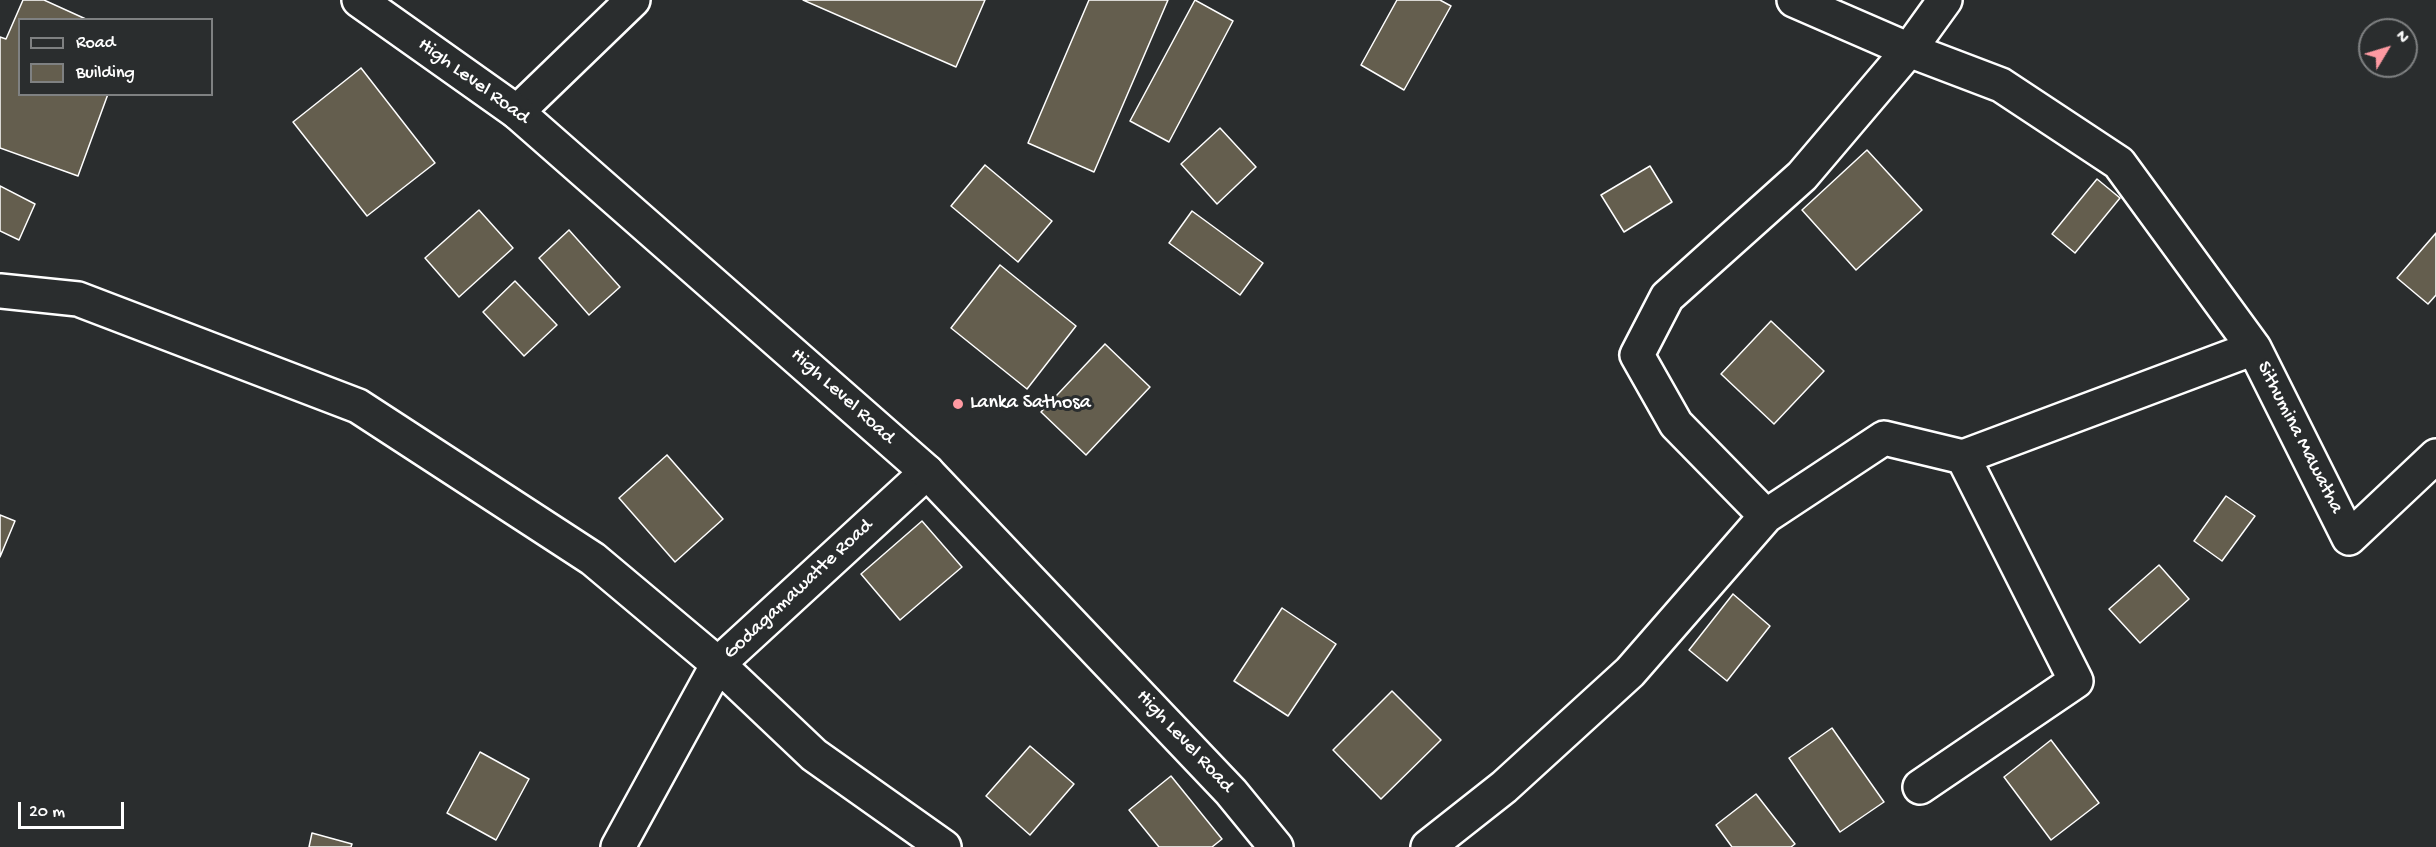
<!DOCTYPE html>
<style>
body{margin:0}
#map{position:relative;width:2436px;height:847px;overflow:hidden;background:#2a2d2e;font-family:"Gochi Hand",sans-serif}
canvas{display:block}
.legend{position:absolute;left:18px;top:18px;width:195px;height:78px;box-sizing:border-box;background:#2a2d2e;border:2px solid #7f8182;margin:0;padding:8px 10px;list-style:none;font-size:18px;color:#fff}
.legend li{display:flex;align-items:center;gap:12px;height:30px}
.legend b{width:30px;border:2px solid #7f8182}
.north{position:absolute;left:2358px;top:18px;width:60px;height:60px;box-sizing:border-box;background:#2a2d2e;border:2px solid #7f8182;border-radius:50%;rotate:52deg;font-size:16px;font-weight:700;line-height:24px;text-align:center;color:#fff}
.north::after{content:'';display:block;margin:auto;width:21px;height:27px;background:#ff9aa2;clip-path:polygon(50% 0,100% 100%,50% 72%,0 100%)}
.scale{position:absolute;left:18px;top:802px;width:106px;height:27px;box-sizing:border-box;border:3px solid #fff;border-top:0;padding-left:8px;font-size:18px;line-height:21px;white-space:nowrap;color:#fff;-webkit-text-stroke:4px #2a2d2e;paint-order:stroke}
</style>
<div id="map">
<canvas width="2436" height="847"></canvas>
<ul class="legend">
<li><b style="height:8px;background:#2a2d2e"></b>Road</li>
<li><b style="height:16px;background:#645e4e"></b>Building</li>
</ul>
<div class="north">N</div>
<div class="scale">20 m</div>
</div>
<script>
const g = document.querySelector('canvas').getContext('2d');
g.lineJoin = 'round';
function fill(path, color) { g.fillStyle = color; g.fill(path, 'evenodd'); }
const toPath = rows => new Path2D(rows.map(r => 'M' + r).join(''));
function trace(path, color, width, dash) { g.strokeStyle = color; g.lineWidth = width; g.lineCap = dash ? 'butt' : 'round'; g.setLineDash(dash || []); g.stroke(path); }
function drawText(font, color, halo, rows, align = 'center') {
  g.font = font + ' "Gochi Hand",sans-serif'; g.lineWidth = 6; g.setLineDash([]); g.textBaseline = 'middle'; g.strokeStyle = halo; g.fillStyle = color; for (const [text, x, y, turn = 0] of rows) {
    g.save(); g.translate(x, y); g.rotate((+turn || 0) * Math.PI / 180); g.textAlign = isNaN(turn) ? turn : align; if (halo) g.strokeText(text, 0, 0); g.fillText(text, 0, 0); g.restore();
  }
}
const building = toPath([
 [23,0,44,0,88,20,20,20,20,94,108,94,78,176,0,148,0,37,6,39,23,0],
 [803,0,985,0,956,67,803,0],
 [1089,0,1168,0,1094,172,1028,143,1089,0],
 [1195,0,1233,21,1169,142,1130,121,1195,0],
 [1397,0,1440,0,1451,6,1404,90,1361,65,1397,0],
 [361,68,435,163,367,216,293,122,361,68],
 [1220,128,1256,167,1217,204,1181,164,1220,128],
 [1867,150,1922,210,1856,270,1802,210,1867,150],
 [985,165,1052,221,1018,262,951,206,985,165],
 [1650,166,1672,202,1624,232,1601,195,1650,166],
 [2097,179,2120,198,2075,253,2052,234,2097,179],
 [0,186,35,204,19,240,0,231,0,186],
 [479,210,513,248,459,297,425,258,479,210],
 [1192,211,1263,263,1240,295,1169,243,1192,211],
 [569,230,620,287,589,315,539,258,569,230],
 [2436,233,2436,295,2428,304,2397,278,2436,233],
 [1000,265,1076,326,1027,389,951,328,1000,265],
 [515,281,557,325,524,356,483,312,515,281],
 [1771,321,1824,371,1774,424,1721,374,1771,321],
 [1105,344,1150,387,1086,455,1041,412,1105,344],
 [667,455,723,519,675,562,619,498,667,455],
 [2226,496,2255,516,2222,561,2194,541,2226,496],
 [0,515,15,521,0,557,0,515],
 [922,521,962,567,900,620,861,574,922,521],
 [2159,565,2189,599,2140,643,2109,609,2159,565],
 [1733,594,1770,626,1727,681,1689,650,1733,594],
 [1282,608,1336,644,1288,716,1234,681,1282,608],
 [1392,691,1441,740,1381,799,1333,750,1392,691],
 [1832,728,1884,802,1840,832,1789,758,1832,728],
 [2051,740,2099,803,2051,840,2004,777,2051,740],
 [1030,746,1074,784,1030,835,986,796,1030,746],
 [480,752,529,779,496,840,447,813,480,752],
 [1171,776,1222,839,1212,847,1159,847,1129,810,1171,776],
 [1756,794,1795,844,1791,847,1732,847,1716,825,1756,794],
 [312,833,352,844,351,847,309,847,312,833]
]);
const minor = toPath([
 [1794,0,1909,50,2001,85,2119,163,2254,348],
 [517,112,633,0],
 [0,291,78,299,358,406,593,559,718,664,814,755,944,847],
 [1963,457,2254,348,2349,538,2436,456],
 [1766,516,1676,424,1637,355,1667,297,1802,176,1909,50,1945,0],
 [618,847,718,664,927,472],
 [1428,847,1504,787,1630,672,1766,516,1884,438,1963,457,2076,681,1920,787]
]);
const highway = toPath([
 [359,0,517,112,927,472,1231,792,1276,847]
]);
const markers = [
 [958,404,6,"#ff9aa2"]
];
const streetNames = [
 ["High Level Road",473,82,36],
 ["High Level Road",842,397,42],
 ["Sithumina Mawatha",2299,438,63],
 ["Godagamawatte Road",799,590,-43],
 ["High Level Road",1184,742,47]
];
const poiNames = [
 ["Lanka Sathosa",970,404]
];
fill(building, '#645e4e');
trace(building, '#fff', 1.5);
trace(minor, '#fff', 38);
trace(highway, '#fff', 38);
trace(minor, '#2a2d2e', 33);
trace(highway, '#2a2d2e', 33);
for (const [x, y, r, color] of markers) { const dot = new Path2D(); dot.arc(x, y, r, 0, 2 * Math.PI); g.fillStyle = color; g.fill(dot); trace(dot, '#2a2d2e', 2); }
drawText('20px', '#fff', '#2a2d2e', streetNames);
drawText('20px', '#fff', '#2a2d2e', poiNames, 'left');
</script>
